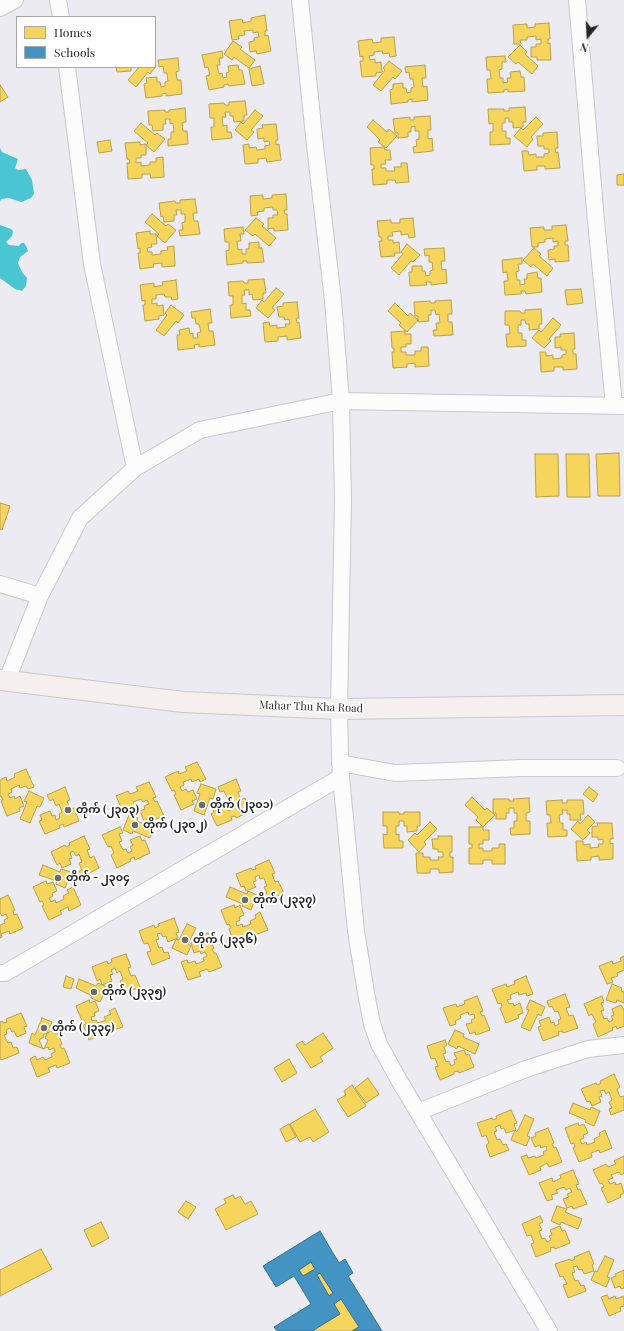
<!DOCTYPE html>
<meta charset="utf-8">
<style>
body{margin:0}
#map{position:relative;width:624px;height:1331px;overflow:hidden;background:#ecebf1;font-family:"Playfair Display",serif}
canvas{display:block}
.legend{position:absolute;left:16px;top:16px;width:140px;height:52px;box-sizing:border-box;background:#fff;border:1px solid #a8a8a9;margin:0;padding:5px 7px;list-style:none;font-size:12px;color:#262529}
.legend li{display:flex;align-items:center;gap:8px;height:20px}
.legend b{width:20px;border:1px solid #a8a8a9}
.north{position:absolute;left:568px;top:16px;width:40px;height:40px;-webkit-text-stroke:3px #fff;paint-order:stroke;rotate:198deg;font-size:11px;font-weight:700;line-height:16px;text-align:center;color:#262529}
.north::after{content:'';display:block;margin:auto;width:14px;height:18px;background:#262529;clip-path:polygon(50% 0,100% 100%,50% 72%,0 100%)}
</style>
<div id="map">
<canvas width="624" height="1331"></canvas>
<ul class="legend">
<li><b style="height:11px;background:#f6d55c"></b>Homes</li>
<li><b style="height:11px;background:#4393c3"></b>Schools</li>
</ul>
<div class="north">N</div>
</div>
<script>
const g = document.querySelector('canvas').getContext('2d');
g.lineJoin = 'round';
function fill(path, color) { g.fillStyle = color; g.fill(path, 'evenodd'); }
const toPath = rows => new Path2D(rows.map(r => 'M' + r).join(''));
function trace(path, color, width, dash) { g.strokeStyle = color; g.lineWidth = width; g.lineCap = dash ? 'butt' : 'round'; g.setLineDash(dash || []); g.stroke(path); }
function drawText(font, color, halo, rows, align = 'center') {
  g.font = font + ' "Playfair Display","Noto Sans Myanmar",serif'; g.lineWidth = 4; g.setLineDash([]); g.textBaseline = 'middle'; g.strokeStyle = halo; g.fillStyle = color; for (const [text, x, y, turn = 0] of rows) {
    g.save(); g.translate(x, y); g.rotate((+turn || 0) * Math.PI / 180); g.textAlign = isNaN(turn) ? turn : align; if (halo) g.strokeText(text, 0, 0); g.fillText(text, 0, 0); g.restore();
  }
}
const water = toPath([
 [0,148,2,152,18,159,15,168,18,170,26,169,32,180,34,194,31,198,21,202,9,198,1,199,0,202],
 [0,225,11,229,13,231,12,236,6,242,9,245,19,246,21,243,24,243,26,246,28,251,20,257,18,263,22,272,27,278,26,286,22,291,15,289,0,278]
]);
const homes = toPath([
 [265,15,267,31,265,31,265,36,268,35,271,51,257,54,256,51,250,52,249,42,254,41,254,38,259,37,258,32,253,33,253,30,244,31,245,35,238,36,239,39,232,40,229,21,242,19,243,23,251,21,251,18,265,15],
 [549,23,550,39,548,39,548,44,550,43,551,60,537,60,537,57,531,57,531,47,536,47,536,44,541,44,541,39,536,40,536,36,527,37,527,40,520,40,521,44,514,44,513,25,527,24,527,28,535,27,535,24,549,23],
 [394,37,396,56,390,57,389,53,383,54,382,51,374,52,374,55,369,56,370,60,375,59,375,63,381,62,382,72,376,73,376,76,362,77,360,61,363,61,363,56,360,57,358,41,372,39,373,43,381,42,381,38,394,37],
 [233,41,242,47,240,49,255,60,249,68,234,57,232,60,224,54,233,41],
 [520,45,527,52,525,54,538,66,532,74,518,62,516,64,508,57,520,45],
 [222,51,223,58,219,58,220,65,217,65,219,74,222,73,223,78,227,77,226,73,229,72,228,66,238,65,239,70,242,70,245,84,229,86,228,84,224,85,224,87,209,90,206,76,210,75,208,67,205,68,202,55,222,51],
 [505,56,506,62,502,62,502,69,499,70,500,78,503,78,503,83,508,82,507,78,511,78,510,72,520,71,521,77,524,77,525,91,508,92,508,89,504,90,504,92,488,93,487,79,491,79,490,70,487,70,486,57,505,56],
 [178,58,179,71,176,72,177,80,181,80,182,94,166,96,166,93,162,94,162,96,146,98,144,84,147,83,146,78,157,77,157,82,160,82,161,87,165,86,165,82,168,81,167,73,164,73,163,66,159,67,158,60,178,58],
 [389,61,402,71,395,79,393,77,381,91,373,85,385,70,383,68,389,61],
 [155,65,156,66,150,74,148,72,136,87,128,80,139,67,155,67,155,65],
 [425,65,426,78,422,78,423,87,427,86,428,100,412,102,412,99,408,100,408,102,391,104,390,90,393,89,393,84,403,83,403,88,406,88,407,93,411,92,411,88,414,87,413,79,410,79,409,72,406,73,405,67,425,65],
 [260,66,264,84,252,86,249,69,260,66],
 [116,67,136,67,131,68,131,71,117,72,116,67],
 [0,85,8,97,0,102,0,85],
 [245,101,247,115,244,115,244,121,234,122,233,116,230,116,230,112,225,112,226,117,222,117,223,126,227,125,227,132,231,132,232,138,212,140,211,127,214,127,214,118,210,118,209,104,224,103,225,105,229,105,229,102,245,101],
 [525,107,526,122,523,122,523,127,513,128,513,122,509,122,509,118,505,118,505,123,502,123,502,131,506,131,506,138,510,138,510,144,490,145,490,132,493,132,493,123,489,124,488,109,504,109,504,111,509,111,509,108,525,107],
 [185,108,186,122,182,123,183,131,187,131,188,144,168,146,168,139,171,139,171,132,174,132,173,123,170,124,170,119,165,119,166,124,163,124,163,130,153,131,152,125,149,125,148,111,165,110,165,112,169,112,169,110,185,108],
 [255,110,263,116,251,130,254,132,247,140,235,130,241,122,243,124,255,110],
 [430,116,431,130,428,130,428,139,432,138,433,151,414,153,413,147,417,146,416,140,419,139,419,131,415,131,415,126,411,127,411,132,408,132,408,137,398,138,398,133,395,133,393,119,410,117,410,120,414,120,414,117,430,116],
 [536,117,543,124,531,137,533,139,527,147,514,136,521,128,523,130,536,117],
 [373,120,387,132,389,129,397,136,386,148,378,142,380,140,367,127,373,120],
 [141,123,155,135,157,133,165,139,154,152,146,145,148,143,134,131,141,123],
 [276,124,278,140,276,140,276,145,279,144,281,160,267,162,266,158,258,159,258,163,245,164,243,145,249,144,249,148,256,147,257,150,265,149,265,146,270,145,269,141,264,142,264,138,258,139,257,129,263,128,262,125,276,124],
 [557,132,558,148,555,148,556,153,558,152,560,168,545,169,545,166,537,166,537,170,524,171,522,151,528,151,529,155,536,154,536,157,544,157,544,154,549,153,549,149,544,149,544,146,538,146,537,136,543,136,543,133,557,132],
 [110,140,112,151,99,153,97,142,110,140],
 [140,142,140,145,146,144,146,155,141,155,141,158,136,158,136,163,141,162,141,166,150,165,150,162,156,162,156,158,163,157,164,177,151,178,150,174,142,174,142,178,128,179,127,163,130,163,129,159,127,159,125,143,140,142],
 [384,147,385,150,390,150,391,160,385,160,386,164,381,164,381,168,386,168,386,171,395,171,394,167,401,167,401,163,407,163,409,182,396,183,395,180,387,180,387,184,373,185,372,169,374,169,374,165,371,165,370,148,384,147],
 [624,174,624,185,617,185,617,175,624,174],
 [286,194,287,210,284,210,285,214,287,214,288,230,274,231,274,228,268,229,268,218,273,218,273,215,278,215,277,210,273,210,273,207,264,208,264,211,257,212,258,215,251,216,250,196,263,195,263,199,272,198,272,195,286,194],
 [195,199,197,213,193,213,194,221,198,221,200,234,180,236,179,230,183,230,182,223,185,222,185,214,181,214,181,210,176,210,177,215,174,215,174,221,164,222,163,216,161,217,159,203,175,201,176,203,180,203,180,200,195,199],
 [152,214,166,226,168,224,176,230,165,243,157,236,159,234,145,222,152,214],
 [256,218,264,224,262,226,276,238,269,246,255,234,253,236,245,230,256,218],
 [413,218,415,237,409,238,408,234,401,235,401,231,392,232,393,236,388,236,388,240,393,240,393,243,399,242,400,253,394,253,395,256,381,257,379,241,382,241,381,237,379,237,377,221,391,220,391,223,400,223,400,219,413,218],
 [566,225,568,241,565,241,565,245,568,245,569,261,555,262,555,259,549,260,548,250,554,249,554,246,558,246,558,241,553,242,553,238,545,239,545,242,538,243,538,247,532,247,530,228,544,227,544,230,552,230,552,226,566,225],
 [243,227,244,234,240,234,241,241,237,241,238,250,242,249,242,254,246,254,246,249,249,249,249,243,259,242,259,248,262,248,264,262,247,263,247,261,243,261,243,263,227,265,226,251,229,250,229,242,225,242,224,229,243,227],
 [150,231,150,234,156,234,157,244,151,244,152,247,147,248,148,252,152,252,152,255,161,254,161,251,168,250,167,247,174,246,175,266,162,267,162,263,153,264,154,267,140,269,138,253,140,253,140,248,138,249,136,233,150,231],
 [407,244,420,255,413,262,411,261,399,275,391,268,403,254,401,252,407,244],
 [444,248,445,261,441,261,442,270,446,269,447,283,431,285,431,282,426,282,427,285,410,286,409,272,412,272,412,266,422,266,422,271,425,271,426,276,430,275,430,271,433,270,432,262,429,262,429,255,425,256,424,249,444,248],
 [534,248,541,254,539,256,553,268,547,276,533,264,531,267,523,260,534,248],
 [522,258,522,264,518,264,519,271,516,272,517,280,520,280,520,285,525,284,524,279,527,279,527,274,537,272,538,278,541,278,542,292,526,294,525,291,521,291,521,294,505,295,504,281,508,281,507,272,503,273,502,260,522,258],
 [264,279,266,293,263,293,263,299,253,300,252,294,249,295,249,290,244,290,245,295,242,295,242,304,246,303,246,310,250,310,251,316,231,318,230,305,233,305,233,296,229,296,228,282,243,281,244,283,248,283,248,280,264,279],
 [176,280,178,299,172,300,171,297,165,297,164,294,156,295,156,299,152,299,152,304,157,303,157,306,163,305,164,315,159,316,159,319,145,321,143,305,145,305,145,300,142,301,140,285,154,283,154,287,163,285,162,282,176,280],
 [276,288,284,294,272,308,275,310,268,318,256,308,262,300,264,302,276,288],
 [581,289,583,303,567,305,565,290,581,289],
 [451,300,452,314,448,314,448,322,452,322,453,335,434,336,433,330,437,330,436,323,440,323,439,314,436,315,435,310,431,310,431,315,428,315,429,321,418,322,418,316,415,316,414,302,430,301,431,303,435,303,435,301,451,300],
 [297,302,299,318,296,318,297,323,299,322,301,338,287,340,287,336,278,337,278,341,265,342,263,323,269,322,270,326,277,325,277,328,286,327,285,324,290,324,289,319,285,320,284,317,279,317,277,307,283,306,283,303,297,302],
 [395,303,408,316,410,313,418,320,407,332,399,325,401,323,388,311,395,303],
 [171,305,184,315,178,323,176,321,164,336,156,330,167,315,165,313,171,305],
 [210,309,212,323,208,323,209,331,213,331,215,345,199,347,199,344,194,345,195,348,178,350,177,335,180,335,179,330,189,328,190,334,193,333,193,338,198,338,197,333,201,332,199,324,196,324,195,318,192,318,191,312,210,309],
 [541,309,542,324,539,324,539,329,529,330,529,324,526,324,525,320,521,320,521,325,518,325,518,333,522,333,522,340,526,340,526,346,507,347,506,334,510,334,509,325,505,325,505,311,520,311,521,313,525,313,525,310,541,309],
 [553,318,561,325,549,339,551,341,544,348,532,338,539,330,541,332,553,318],
 [405,331,405,334,411,334,411,344,406,344,406,347,401,347,401,352,406,352,406,355,415,355,415,351,421,351,421,347,428,347,429,366,415,367,415,363,407,364,407,367,393,368,392,352,394,352,394,348,392,348,391,332,405,331],
 [574,333,575,349,573,349,573,354,576,354,577,369,563,370,563,367,554,367,554,371,541,372,540,352,546,352,546,356,553,355,553,359,562,358,562,355,566,354,566,350,561,350,561,347,555,348,555,337,560,337,560,334,574,333],
 [619,453,620,496,598,496,596,454,619,453],
 [535,454,558,454,559,496,536,497,535,454],
 [566,454,589,454,590,497,567,497,566,454],
 [0,503,10,506,2,530,0,529,0,503],
 [197,762,206,779,200,782,199,779,192,782,191,779,183,782,184,785,180,787,182,791,186,789,188,792,193,790,197,799,192,801,194,804,181,810,174,795,176,794,174,790,172,791,165,777,178,771,179,774,187,771,185,767,197,762],
 [26,769,34,787,28,789,26,786,20,788,19,785,11,789,12,792,8,794,10,798,14,796,15,799,20,796,24,806,19,808,20,811,7,816,1,801,3,800,1,796,0,797,0,780,6,777,7,781,15,777,14,774,26,769],
 [236,779,241,791,238,792,241,800,245,798,251,811,236,818,235,816,231,817,232,820,217,826,211,814,214,812,212,807,221,803,223,808,226,807,228,811,232,809,230,805,233,804,230,796,227,797,224,791,220,792,218,787,236,779],
 [149,782,156,797,153,798,155,802,157,801,164,816,151,821,149,818,144,821,140,811,145,809,144,806,149,804,147,800,143,802,141,799,133,802,135,805,128,808,130,811,124,814,116,796,128,791,130,794,138,791,136,787,149,782],
 [201,784,216,789,213,799,210,798,204,815,194,811,200,794,197,793,201,784],
 [65,787,70,800,67,801,70,809,74,808,79,821,64,827,63,824,59,826,60,828,45,834,39,821,42,820,40,815,50,811,52,816,55,815,56,820,60,818,59,814,62,812,59,804,56,806,53,799,50,801,47,795,65,787],
 [589,787,598,794,593,802,583,794,589,787],
 [29,791,44,798,40,807,37,806,30,823,20,819,27,802,24,801,29,791],
 [472,797,485,810,487,808,495,815,483,827,476,820,478,817,465,805,472,797],
 [529,798,530,812,526,813,526,821,530,821,530,834,511,835,510,828,514,828,514,821,517,821,517,813,514,813,514,808,509,808,509,813,506,813,506,819,496,819,496,813,493,813,493,799,509,799,509,801,514,801,513,799,529,798],
 [562,800,562,803,567,803,567,800,583,800,584,814,580,814,581,820,570,820,570,814,567,814,567,810,562,810,563,814,559,815,560,823,563,823,563,830,567,830,567,836,548,837,547,823,551,823,550,815,547,815,546,801,562,800],
 [383,812,399,812,399,814,404,814,404,812,420,812,420,826,417,826,417,831,407,832,407,826,404,826,404,821,399,821,399,826,396,826,396,835,399,834,399,841,403,841,403,848,384,848,383,834,387,835,387,826,383,826,383,812],
 [129,815,138,818,137,821,154,828,150,838,133,831,132,834,123,830,129,815],
 [588,815,595,822,587,830,590,833,583,840,571,829,578,821,580,824,588,815],
 [430,822,437,829,424,842,426,844,419,852,408,840,415,833,417,835,430,822],
 [597,823,612,823,613,839,610,839,610,844,613,843,613,859,599,860,599,856,591,857,591,860,577,861,576,841,583,841,583,845,590,844,590,848,599,847,598,844,603,844,603,839,598,840,598,837,592,837,592,827,598,826,597,823],
 [120,827,123,833,119,834,122,841,119,842,123,850,126,849,128,853,132,851,130,847,133,845,130,840,140,836,142,841,145,840,150,853,135,860,134,857,130,859,131,861,117,868,111,855,114,853,111,846,108,847,102,835,120,827],
 [469,827,483,827,483,830,489,830,489,840,483,840,483,844,479,844,479,848,483,848,483,851,492,851,492,848,499,848,499,844,505,844,505,864,492,864,492,860,483,860,483,864,469,864,469,848,472,848,472,844,469,844,469,827],
 [84,836,90,849,87,850,90,858,94,856,99,868,82,877,79,871,82,870,79,863,82,862,79,854,76,856,73,851,70,853,72,858,69,859,71,864,62,868,60,863,57,865,51,852,65,845,66,847,70,845,69,843,84,836],
 [438,836,452,836,452,852,450,852,450,857,453,857,453,872,439,873,439,869,430,869,430,873,417,873,416,853,423,853,423,857,430,857,430,860,439,860,438,857,443,857,443,852,438,852,438,849,433,849,432,839,438,839,438,836],
 [269,860,275,873,272,874,275,882,278,881,284,893,266,901,263,895,267,893,264,887,267,886,264,878,260,879,259,875,255,877,256,881,253,882,256,887,246,891,244,886,241,887,236,874,251,868,252,870,256,869,255,866,269,860],
 [43,865,60,872,61,869,71,872,65,888,56,884,57,881,39,875,43,865],
 [46,881,47,884,53,882,57,891,52,893,53,896,49,898,51,902,55,900,56,903,64,899,63,896,69,893,67,890,73,887,81,905,69,911,68,907,60,911,62,914,49,920,42,906,44,905,42,901,40,902,33,887,46,881],
 [230,887,247,894,248,891,257,895,251,910,242,906,243,904,226,897,230,887],
 [8,895,15,910,13,911,14,915,17,914,23,928,10,934,9,931,1,934,2,937,0,938,0,925,5,923,4,920,8,918,6,914,2,916,0,913,0,899,8,895],
 [234,905,235,908,240,905,244,915,239,917,240,920,236,922,237,926,242,924,243,927,251,924,250,921,256,918,255,915,260,912,268,930,255,935,254,932,246,935,248,939,235,944,229,929,231,928,229,924,227,925,221,910,234,905],
 [174,918,179,932,176,933,178,938,168,942,166,936,163,937,161,933,157,934,159,939,156,940,159,948,162,947,164,953,168,952,170,958,152,965,147,952,151,951,148,943,144,944,139,931,154,925,155,928,159,926,158,924,174,918],
 [187,924,196,928,188,944,191,946,187,955,172,948,176,939,179,940,187,924],
 [208,933,214,949,212,949,214,953,216,953,222,967,209,972,207,969,199,972,201,976,188,980,181,962,187,960,188,963,195,961,196,964,204,961,203,958,207,956,205,952,201,954,200,951,194,953,191,943,196,941,195,938,208,933],
 [126,954,131,967,128,968,131,976,135,975,140,987,122,994,119,988,123,987,120,981,123,979,120,971,117,973,115,968,111,970,113,974,110,975,112,981,102,985,100,979,97,981,92,967,107,961,108,964,112,962,111,959,126,954],
 [624,956,624,970,617,973,618,976,611,978,613,982,607,984,599,966,612,961,613,964,621,961,620,958,624,956],
 [66,976,74,979,71,989,63,987,66,976],
 [526,976,533,994,527,996,526,993,519,995,518,992,510,995,511,999,507,1000,509,1004,513,1003,514,1006,520,1003,523,1013,518,1015,519,1018,506,1023,500,1008,502,1007,501,1003,498,1004,492,989,506,984,507,987,515,984,514,981,526,976],
 [79,979,96,986,98,983,107,987,100,1002,91,998,92,996,76,988,79,979],
 [612,984,622,988,621,991,624,992,624,1003,617,1000,616,1003,606,1000,612,984],
 [565,994,570,1007,566,1008,569,1016,573,1015,578,1028,563,1033,562,1031,558,1032,559,1035,543,1041,538,1027,541,1026,539,1021,549,1017,551,1023,554,1022,555,1026,559,1024,558,1020,561,1019,558,1011,555,1012,552,1006,549,1007,547,1001,565,994],
 [477,996,483,1011,480,1012,482,1016,484,1015,490,1030,476,1035,475,1032,470,1034,466,1024,472,1023,471,1020,475,1018,474,1014,469,1015,468,1012,460,1015,461,1018,455,1021,456,1024,450,1026,443,1008,456,1004,457,1007,465,1004,464,1001,477,996],
 [602,996,604,1002,601,1003,604,1010,601,1011,604,1019,607,1018,609,1022,613,1020,611,1016,614,1015,612,1009,621,1005,624,1010,624,1026,617,1029,616,1026,612,1028,613,1030,598,1037,593,1024,596,1022,592,1014,589,1016,584,1004,602,996],
 [89,1000,90,1003,95,1001,99,1011,94,1013,95,1016,91,1017,92,1021,96,1020,98,1023,106,1020,104,1017,111,1014,109,1011,115,1008,123,1027,110,1031,109,1028,101,1031,102,1034,89,1040,83,1025,86,1024,84,1020,82,1021,76,1006,89,1000],
 [530,1000,545,1007,541,1016,538,1014,530,1031,521,1027,529,1010,526,1009,530,1000],
 [21,1013,27,1026,24,1027,26,1033,17,1037,14,1031,12,1032,10,1028,6,1030,7,1034,4,1035,8,1043,11,1042,13,1048,17,1047,19,1053,1,1060,0,1058,0,1022,2,1021,3,1023,7,1022,6,1019,21,1013],
 [42,1018,52,1022,45,1038,48,1040,44,1049,29,1043,32,1033,35,1035,42,1018],
 [56,1029,62,1044,60,1045,62,1049,64,1048,70,1063,57,1068,56,1065,48,1068,50,1072,37,1077,30,1059,35,1056,37,1060,43,1057,45,1060,52,1057,51,1054,55,1052,54,1048,49,1050,48,1047,43,1049,39,1040,44,1037,43,1035,56,1029],
 [455,1030,464,1034,463,1037,479,1044,475,1054,458,1046,457,1049,448,1044,455,1030],
 [323,1033,333,1048,320,1057,323,1061,311,1068,296,1045,302,1041,305,1045,323,1033],
 [445,1040,447,1045,444,1047,446,1053,443,1054,446,1062,449,1061,451,1066,455,1064,454,1060,457,1059,454,1053,464,1050,466,1055,469,1054,474,1067,459,1073,458,1071,454,1072,454,1074,440,1080,435,1067,438,1066,435,1058,431,1059,427,1046,445,1040],
 [289,1059,297,1073,282,1082,274,1068,289,1059],
 [614,1074,620,1087,617,1089,620,1097,624,1096,624,1110,611,1115,609,1109,612,1108,609,1102,612,1100,609,1092,606,1094,604,1090,600,1091,602,1096,599,1097,601,1102,592,1106,590,1101,587,1102,581,1089,596,1083,597,1085,601,1083,600,1081,614,1074],
 [368,1078,379,1094,366,1103,355,1088,368,1078],
 [352,1085,366,1106,348,1117,337,1100,346,1095,344,1091,352,1085],
 [573,1103,590,1110,591,1107,600,1111,594,1126,585,1122,586,1120,569,1113,573,1103],
 [315,1109,329,1132,313,1142,310,1137,300,1142,290,1124,315,1109],
 [511,1110,517,1123,514,1124,516,1130,506,1133,504,1128,501,1129,500,1125,495,1127,497,1131,494,1132,497,1140,500,1139,503,1145,506,1144,509,1150,490,1157,486,1145,489,1143,486,1135,482,1137,477,1123,492,1118,493,1120,497,1118,496,1116,511,1110],
 [525,1115,534,1119,527,1136,530,1137,526,1146,511,1140,515,1130,517,1132,525,1115],
 [578,1123,579,1126,584,1124,588,1133,583,1135,584,1138,580,1140,582,1144,586,1142,587,1145,595,1142,594,1139,600,1136,599,1133,605,1130,612,1148,600,1153,599,1150,591,1153,592,1157,579,1162,573,1148,575,1147,574,1143,571,1144,565,1128,578,1123],
 [289,1124,296,1137,286,1142,280,1129,289,1124],
 [548,1128,554,1143,552,1144,554,1148,556,1147,562,1162,549,1167,547,1163,540,1167,541,1170,529,1175,521,1157,527,1155,528,1158,535,1156,536,1158,544,1155,543,1152,547,1150,546,1146,541,1148,540,1145,535,1147,531,1138,536,1136,535,1133,548,1128],
 [624,1156,624,1173,621,1175,619,1172,611,1175,613,1178,608,1180,610,1184,615,1182,616,1185,621,1183,624,1193,620,1195,621,1197,608,1203,601,1188,604,1187,602,1183,600,1184,593,1170,606,1164,608,1167,616,1164,614,1161,624,1156],
 [573,1170,579,1184,576,1185,578,1190,580,1189,587,1204,573,1209,572,1206,567,1208,563,1199,569,1197,567,1194,572,1192,570,1188,566,1190,564,1187,556,1190,558,1193,551,1195,553,1199,547,1201,539,1183,552,1178,553,1182,561,1178,560,1175,573,1170],
 [233,1195,235,1199,240,1196,245,1204,251,1201,258,1214,226,1230,215,1209,226,1203,224,1199,233,1195],
 [186,1201,196,1207,188,1219,178,1212,186,1201],
 [557,1206,567,1209,565,1212,582,1219,578,1229,561,1222,560,1225,551,1221,557,1206],
 [540,1216,543,1222,539,1224,542,1230,539,1231,542,1239,545,1238,547,1242,551,1240,549,1236,552,1235,550,1230,560,1226,562,1231,565,1230,570,1243,555,1249,554,1247,550,1248,551,1251,536,1257,531,1244,534,1243,531,1235,527,1236,522,1224,540,1216],
 [101,1222,109,1238,92,1247,84,1230,101,1222],
 [41,1249,52,1269,0,1296,0,1270,41,1249],
 [589,1251,594,1264,592,1265,594,1271,584,1274,582,1269,579,1270,577,1266,573,1267,575,1272,572,1273,575,1281,578,1280,581,1286,584,1285,586,1291,568,1298,563,1285,567,1284,563,1276,560,1277,555,1264,570,1259,571,1261,575,1259,574,1257,589,1251],
 [605,1256,614,1260,607,1277,610,1278,606,1287,591,1280,595,1271,597,1272,605,1256],
 [311,1262,315,1269,303,1276,299,1270,311,1262],
 [624,1270,624,1288,621,1289,620,1286,615,1288,611,1278,616,1276,615,1274,624,1270],
 [320,1273,333,1293,329,1296,317,1275,320,1273],
 [607,1295,609,1299,615,1296,616,1299,624,1296,624,1306,620,1307,621,1311,609,1316,601,1297,607,1295],
 [341,1299,359,1327,352,1331,312,1331,340,1314,334,1304,341,1299]
]);
const schools = toPath([
 [320,1231,339,1263,345,1259,353,1273,348,1276,382,1331,352,1331,359,1327,341,1299,334,1304,340,1314,312,1331,277,1331,274,1327,311,1304,294,1276,276,1287,263,1266,320,1231],
 [311,1262,315,1269,303,1276,299,1270,311,1262],
 [320,1273,333,1293,329,1296,317,1275,320,1273]
]);
const minor = toPath([
 [58,0,61,17],
 [300,0,315,146,333,300,341,401,343,500,339,709,340,755,341,777,356,931,366,993,372,1024,379,1044,400,1082,549,1331],
 [577,0,596,221,614,405],
 [0,8,15,0],
 [67,67,92,264,135,468],
 [0,584,40,596],
 [7,680,40,596,80,518,135,468,200,430,341,401,624,406],
 [340,763,395,773,523,768,617,768],
 [0,973,5,973,341,777],
 [418,1112,526,1069,588,1049,624,1045]
]);
const major = toPath([
 [0,680,183,702,339,709,624,705]
]);
const markers = [
 [202,805,4,"#6b6a6f"],
 [68,810,4,"#6b6a6f"],
 [135,825,4,"#6b6a6f"],
 [58,878,4,"#6b6a6f"],
 [245,900,4,"#6b6a6f"],
 [185,940,4,"#6b6a6f"],
 [94,992,4,"#6b6a6f"],
 [44,1028,4,"#6b6a6f"]
];
const streetNames = [
 ["Mahar Thu Kha Road",311,707,2]
];
const poiNames = [
 ["တိုက် (၂၃၀၁)",210,805],
 ["တိုက် (၂၃၀၃)",76,810],
 ["တိုက် (၂၃၀၂)",143,825],
 ["တိုက် - ၂၃၀၄",66,878],
 ["တိုက် (၂၃၃၇)",253,900],
 ["တိုက် (၂၃၃၆)",193,940],
 ["တိုက် (၂၃၃၅)",102,992],
 ["တိုက် (၂၃၃၄)",52,1028]
];
fill(water, '#4ac5d2');
fill(homes, '#f6d55c');
trace(homes, '#b8a04d', 1);
fill(schools, '#4393c3');
trace(schools, '#3a7295', 1);
trace(minor, '#c8c7cc', 18);
trace(major, '#c8c8cb', 22);
trace(minor, '#fcfcfd', 16);
trace(major, '#f5efee', 20);
for (const [x, y, r, color] of markers) { const dot = new Path2D(); dot.arc(x, y, r, 0, 2 * Math.PI); g.fillStyle = color; g.fill(dot); trace(dot, '#fff', 1.5); }
drawText('11px', '#262529', '#fff', streetNames);
drawText('bold 11px', '#262529', '#fff', poiNames, 'left');
</script>
